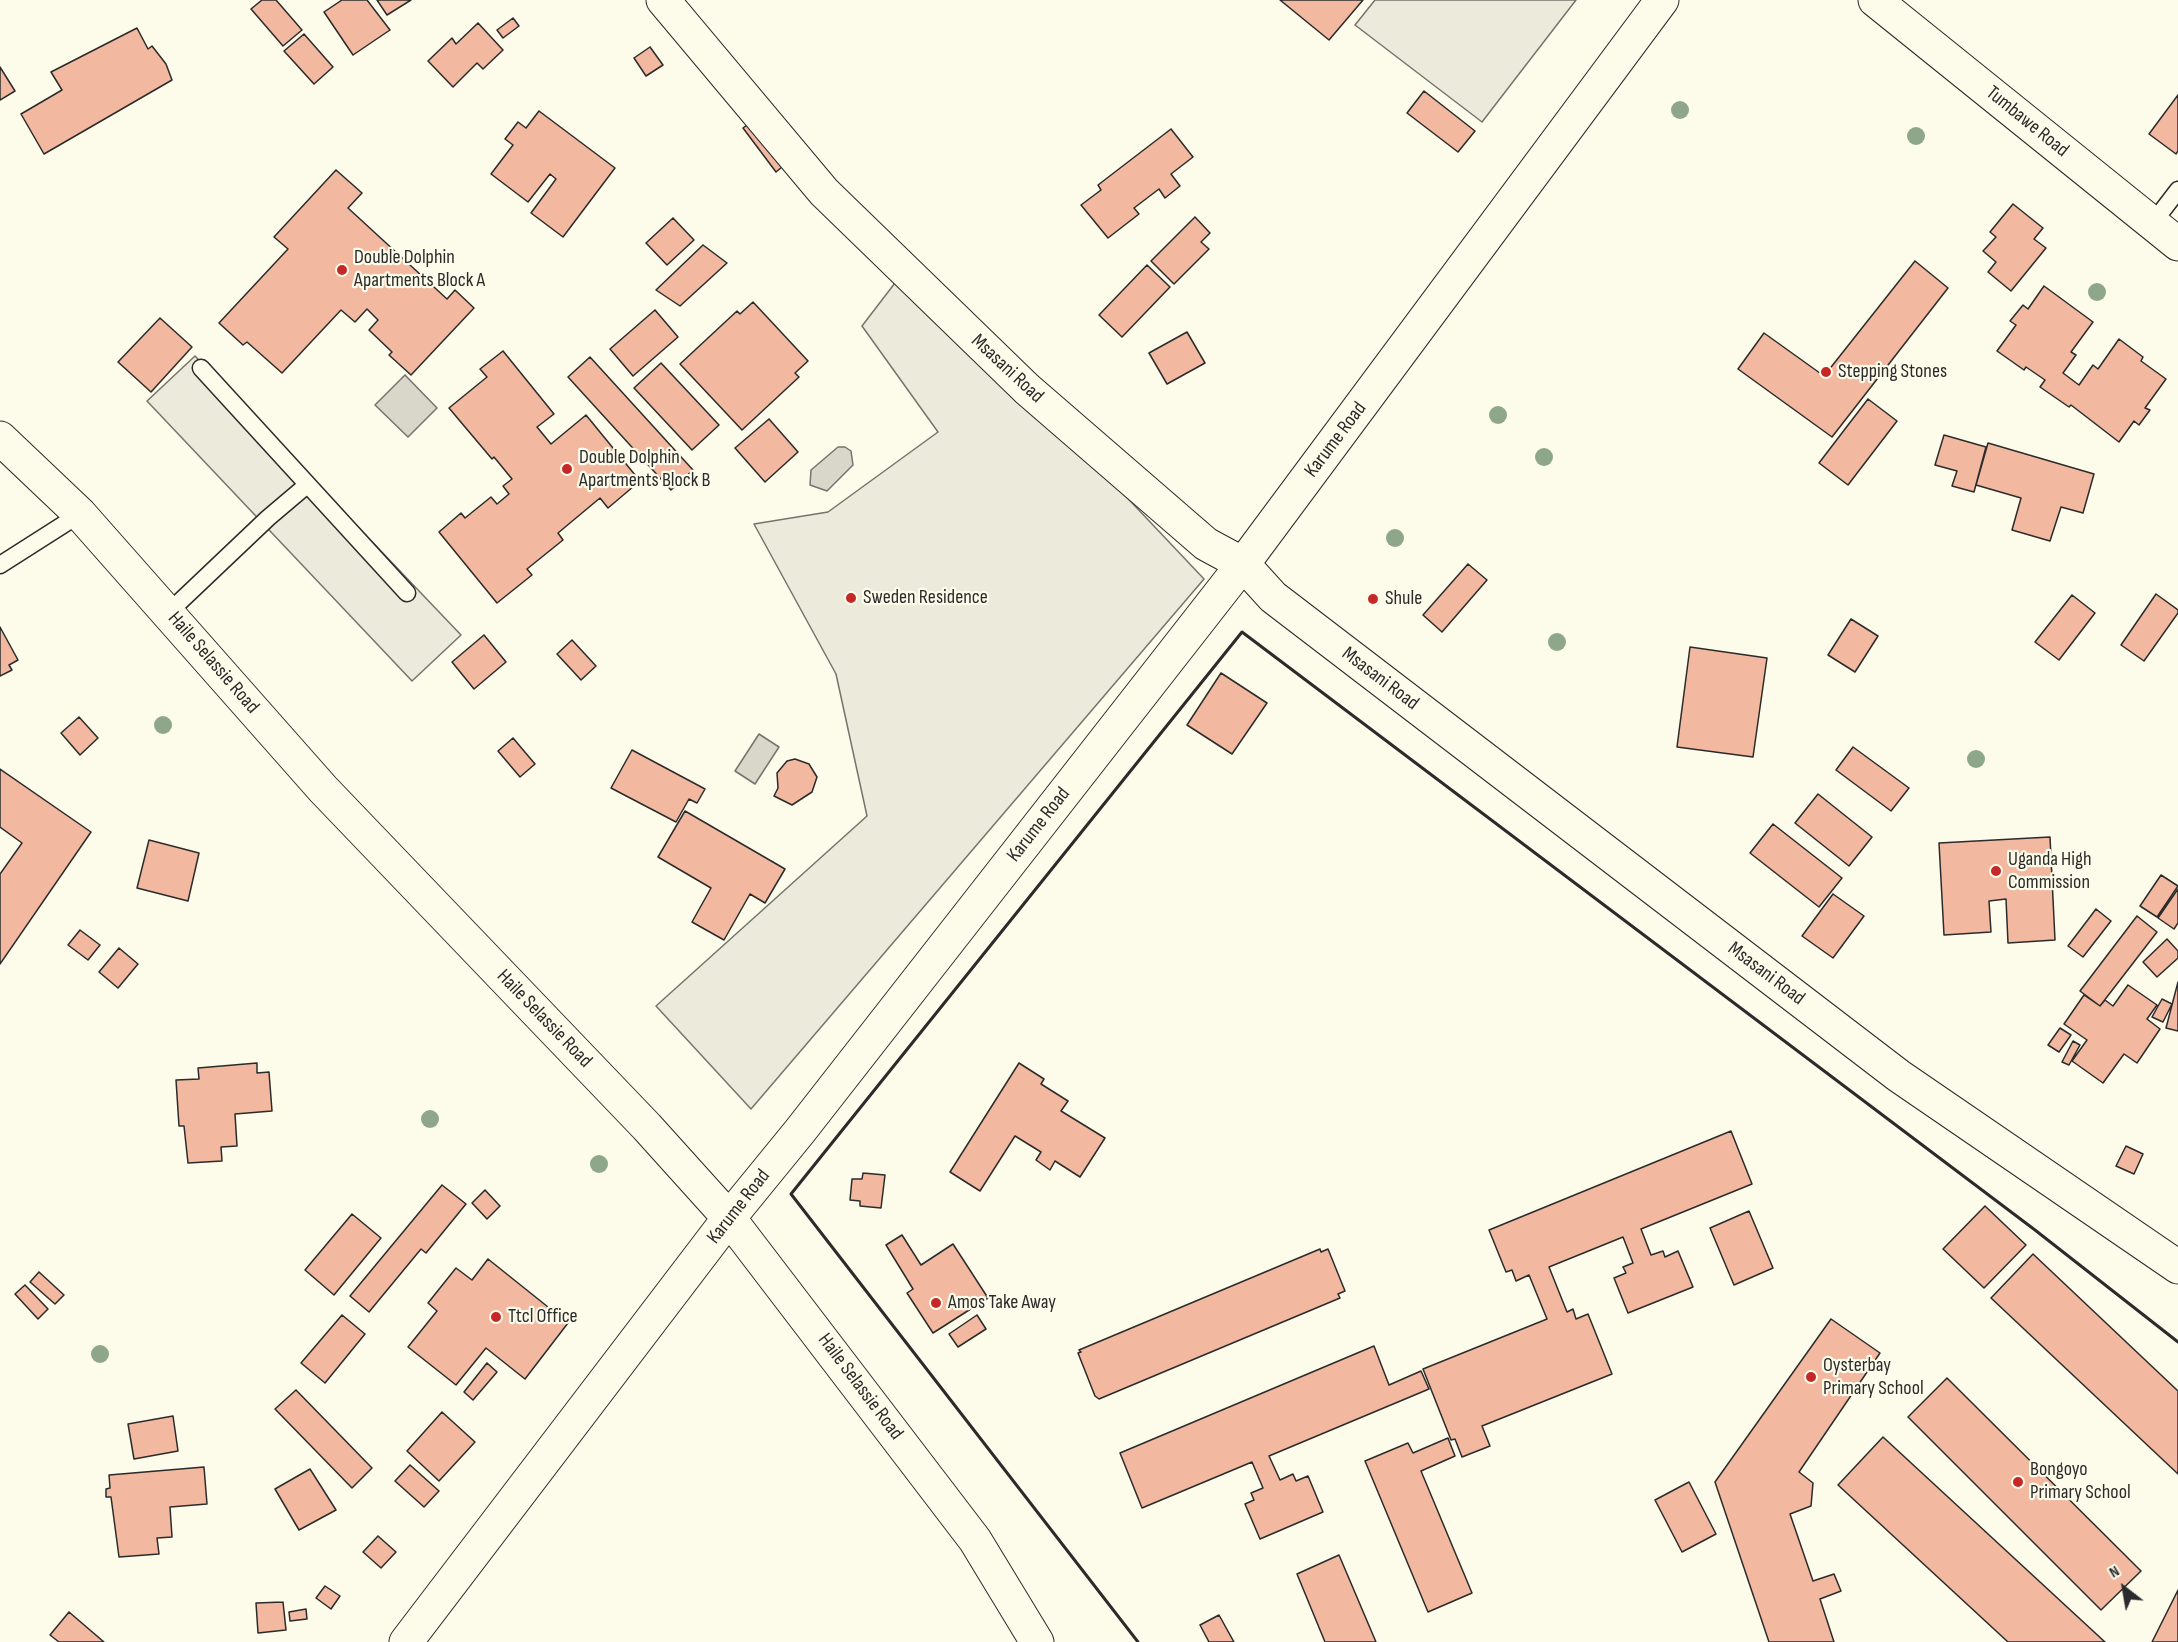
<!DOCTYPE html>
<style>
body{margin:0}
#map{position:relative;width:2178px;height:1642px;overflow:hidden;background:#fdfbea;font-family:"Sofia Sans Condensed",sans-serif}
canvas{display:block}
.north{position:absolute;left:2094px;top:1558px;width:60px;height:60px;-webkit-text-stroke:4px #fdfbea;paint-order:stroke;rotate:329deg;font-size:16px;font-weight:700;line-height:24px;text-align:center;color:#2b2b2b}
.north::after{content:'';display:block;margin:auto;width:21px;height:27px;background:#2b2b2b;clip-path:polygon(50% 0,100% 100%,50% 72%,0 100%)}
</style>
<div id="map">
<canvas width="2178" height="1642"></canvas>
<div class="north">N</div>
</div>
<script>
const g = document.querySelector('canvas').getContext('2d');
g.lineJoin = 'round';
function fill(path, color) { g.fillStyle = color; g.fill(path, 'evenodd'); }
const toPath = rows => new Path2D(rows.map(r => 'M' + r).join(''));
function trace(path, color, width, dash) { g.strokeStyle = color; g.lineWidth = width; g.lineCap = dash ? 'butt' : 'round'; g.setLineDash(dash || []); g.stroke(path); }
function drawText(font, color, halo, rows, align = 'center') {
  g.font = font + ' "Sofia Sans Condensed",sans-serif'; g.lineWidth = 4.5; g.setLineDash([]); g.textBaseline = 'middle'; g.strokeStyle = halo; g.fillStyle = color; for (const [text, x, y, turn = 0] of rows) {
    g.save(); g.translate(x, y); g.rotate((+turn || 0) * Math.PI / 180); g.textAlign = isNaN(turn) ? turn : align; if (halo) g.strokeText(text, 0, 0); g.fillText(text, 0, 0); g.restore();
  }
}
const green = toPath([
 [1375,0,1576,0,1482,122,1355,25,1375,0],
 [908,266,1204,579,751,1109,656,1006,867,816,836,674,754,524,828,512,938,432,862,326,908,266]
]);
const parking = toPath([
 [195,356,461,635,412,681,147,401,195,356]
]);
const water = toPath([
 [405,375,437,408,408,437,375,405,405,375],
 [838,447,845,447,851,451,853,465,827,491,810,485,811,470,838,447],
 [759,734,779,747,755,784,735,771,759,734]
]);
const building = toPath([
 [262,0,276,0,302,30,283,46,251,9,262,0],
 [342,0,367,0,390,30,353,55,324,12,342,0],
 [377,0,411,0,387,15,377,0],
 [1280,0,1363,0,1329,40,1280,0],
 [513,18,519,26,503,38,497,30,513,18],
 [478,23,503,50,483,69,477,63,453,87,428,61,452,38,456,44,478,23],
 [137,28,148,49,152,46,166,64,172,80,44,154,21,114,62,90,51,72,137,28],
 [304,34,333,67,314,84,284,51,304,34],
 [650,47,663,65,646,76,634,58,650,47],
 [0,67,15,91,0,100,0,67],
 [1424,91,1475,131,1458,152,1407,113,1424,91],
 [2178,95,2178,151,2176,154,2149,134,2178,95],
 [539,111,615,168,563,237,531,213,556,179,550,174,528,202,491,174,513,145,505,139,518,122,526,128,539,111],
 [755,119,788,162,776,172,743,128,755,119],
 [1171,129,1193,157,1171,174,1180,186,1165,198,1159,189,1134,208,1139,214,1108,238,1081,205,1101,190,1098,185,1171,129],
 [336,170,362,193,348,208,447,299,455,290,474,308,411,375,389,355,392,352,369,330,378,320,367,309,355,322,341,310,282,373,247,342,243,345,219,323,288,249,274,237,336,170],
 [2013,204,2043,228,2034,239,2046,248,2011,291,1988,272,1996,262,1983,251,1996,237,1990,232,2013,204],
 [1195,217,1210,233,1201,242,1209,249,1174,284,1151,261,1195,217],
 [673,218,694,240,667,265,646,243,673,218],
 [703,245,727,263,680,306,656,290,703,245],
 [1915,261,1948,288,1832,437,1738,369,1764,333,1824,376,1915,261],
 [1147,265,1170,287,1122,337,1099,315,1147,265],
 [2044,286,2093,322,2071,352,2076,355,2063,373,2079,385,2093,365,2098,369,2119,339,2143,357,2141,361,2166,379,2145,408,2150,410,2139,425,2134,421,2119,442,2071,405,2069,407,2040,387,2045,380,2026,367,2024,370,1997,351,2016,325,2010,321,2023,305,2028,309,2044,286],
 [753,302,808,361,795,373,799,377,742,430,680,364,737,311,740,314,753,302],
 [655,310,678,337,633,376,610,349,655,310],
 [160,318,192,347,151,392,118,362,160,318],
 [1187,332,1205,363,1167,384,1149,353,1187,332],
 [503,351,554,414,537,427,551,444,586,415,640,481,608,508,600,498,558,533,563,540,527,569,532,575,497,603,439,532,461,513,465,518,491,497,497,504,509,494,503,486,512,479,494,457,492,459,449,408,487,377,480,369,503,351],
 [590,357,693,470,671,490,568,377,590,357],
 [661,363,719,425,692,450,634,388,661,363],
 [1868,399,1897,421,1848,485,1819,463,1868,399],
 [769,419,798,452,765,482,735,448,769,419],
 [1944,435,1986,447,1974,492,1952,486,1957,471,1935,465,1944,435],
 [1988,443,2094,474,2083,513,2061,507,2050,541,2012,530,2021,498,1976,485,1988,443],
 [1468,564,1487,580,1442,632,1423,615,1468,564],
 [2156,594,2178,610,2178,613,2144,661,2121,645,2156,594],
 [2072,595,2095,613,2059,660,2035,642,2072,595],
 [1851,619,1878,636,1855,672,1828,655,1851,619],
 [0,627,18,660,9,665,12,670,0,676,0,627],
 [484,635,506,662,474,689,452,662,484,635],
 [572,640,596,666,581,680,557,654,572,640],
 [1690,647,1767,658,1753,757,1677,747,1690,647],
 [1221,673,1267,703,1232,754,1187,725,1221,673],
 [79,717,98,738,80,755,61,733,79,717],
 [513,738,535,764,520,777,498,751,513,738],
 [1853,747,1909,788,1891,811,1836,770,1853,747],
 [632,750,705,789,697,803,689,799,676,822,611,788,632,750],
 [795,759,809,764,817,777,812,792,792,805,774,796,778,788,777,773,787,761,795,759],
 [0,769,91,832,0,964,0,874,22,843,0,827,0,769],
 [1818,794,1872,837,1849,866,1795,823,1818,794],
 [685,811,785,869,765,903,750,894,724,940,692,922,711,888,658,857,685,811],
 [1773,824,1842,878,1819,907,1750,853,1773,824],
 [2050,837,2055,940,2008,943,2006,899,1989,901,1991,932,1944,935,1939,843,2050,837],
 [149,840,199,853,188,901,137,888,149,840],
 [2161,875,2178,886,2157,917,2140,906,2161,875],
 [2178,889,2178,923,2174,929,2158,918,2178,889],
 [1833,894,1864,916,1833,958,1802,936,1833,894],
 [2096,909,2111,921,2083,957,2068,946,2096,909],
 [2137,916,2157,932,2100,1006,2080,991,2137,916],
 [80,930,100,945,88,960,68,945,80,930],
 [2167,939,2178,951,2178,958,2157,977,2143,962,2167,939],
 [119,948,138,964,118,988,99,972,119,948],
 [2178,982,2178,1031,2166,1028,2178,982],
 [2128,985,2157,1005,2147,1019,2160,1029,2137,1063,2124,1054,2103,1083,2072,1061,2087,1040,2064,1024,2084,995,2100,1006,2105,1000,2113,1006,2128,985],
 [2162,999,2172,1004,2163,1022,2152,1017,2162,999],
 [2060,1028,2071,1035,2059,1052,2048,1045,2060,1028],
 [2073,1041,2080,1045,2069,1065,2062,1062,2073,1041],
 [257,1063,257,1073,269,1072,272,1111,235,1114,237,1146,221,1147,222,1161,188,1163,184,1126,179,1126,176,1080,199,1079,198,1068,257,1063],
 [1019,1063,1044,1079,1041,1084,1068,1101,1061,1111,1105,1138,1080,1177,1055,1161,1050,1170,1036,1160,1041,1152,1015,1136,980,1191,950,1172,1019,1063],
 [1731,1131,1752,1184,1641,1229,1651,1255,1663,1251,1665,1257,1678,1251,1693,1287,1628,1313,1614,1278,1626,1273,1623,1267,1633,1263,1623,1237,1549,1267,1567,1312,1573,1309,1576,1319,1588,1314,1612,1374,1482,1426,1490,1446,1462,1457,1455,1439,1451,1440,1423,1369,1547,1319,1529,1275,1516,1281,1512,1270,1506,1272,1489,1230,1731,1131],
 [2126,1146,2143,1154,2134,1174,2116,1166,2126,1146],
 [863,1173,885,1175,881,1208,860,1206,860,1201,850,1200,852,1179,862,1179,863,1173],
 [442,1185,466,1204,426,1253,421,1249,369,1312,350,1296,442,1185],
 [485,1190,500,1206,487,1219,472,1203,485,1190],
 [1985,1206,2026,1245,1984,1288,1943,1249,1985,1206],
 [1749,1211,1773,1268,1734,1285,1710,1228,1749,1211],
 [352,1214,381,1238,334,1295,305,1270,352,1214],
 [902,1235,921,1265,953,1244,988,1298,933,1333,907,1293,913,1289,886,1245,902,1235],
 [1320,1249,1321,1252,1328,1249,1345,1291,1338,1294,1340,1298,1099,1399,1095,1396,1078,1353,1081,1352,1079,1350,1320,1249],
 [2033,1254,2178,1391,2178,1474,1991,1298,2033,1254],
 [488,1259,568,1323,525,1379,486,1348,456,1385,408,1347,437,1311,428,1303,456,1268,472,1280,488,1259],
 [39,1272,64,1295,55,1304,30,1282,39,1272],
 [25,1285,48,1309,38,1319,15,1294,25,1285],
 [342,1315,365,1334,325,1383,301,1363,342,1315],
 [977,1315,986,1329,958,1347,949,1334,977,1315],
 [1831,1319,1880,1353,1799,1472,1813,1483,1811,1506,1790,1514,1813,1581,1834,1574,1841,1591,1820,1599,1834,1642,1769,1642,1715,1482,1831,1319],
 [1374,1346,1389,1385,1421,1371,1429,1389,1269,1456,1280,1480,1293,1474,1296,1481,1308,1476,1323,1512,1260,1539,1245,1504,1254,1500,1251,1493,1263,1488,1252,1462,1142,1508,1120,1453,1374,1346],
 [487,1363,497,1372,473,1400,464,1392,487,1363],
 [1947,1378,2141,1571,2101,1610,1908,1417,1947,1378],
 [296,1390,372,1468,352,1488,275,1409,296,1390],
 [442,1412,475,1442,439,1481,407,1451,442,1412],
 [173,1416,178,1451,134,1459,128,1424,173,1416],
 [1883,1437,2105,1642,2008,1642,1838,1485,1883,1437],
 [1448,1438,1455,1456,1421,1471,1472,1593,1428,1612,1365,1461,1408,1443,1413,1453,1448,1438],
 [410,1465,439,1491,424,1507,395,1481,410,1465],
 [204,1467,207,1504,170,1507,172,1537,157,1538,159,1554,119,1557,111,1497,106,1497,106,1489,110,1488,109,1475,204,1467],
 [310,1469,336,1510,299,1530,275,1489,310,1469],
 [1689,1482,1716,1534,1682,1552,1655,1500,1689,1482],
 [378,1536,396,1552,381,1568,363,1552,378,1536],
 [1339,1555,1376,1642,1325,1642,1297,1574,1339,1555],
 [325,1586,340,1596,331,1609,316,1598,325,1586],
 [2178,1590,2178,1642,2152,1642,2178,1590],
 [283,1602,286,1630,258,1633,256,1603,283,1602],
 [306,1609,307,1619,290,1621,289,1612,306,1609],
 [69,1612,104,1642,59,1642,50,1635,69,1612],
 [1219,1615,1234,1642,1209,1642,1200,1625,1219,1615]
]);
const lane = toPath([
 [2152,224,2178,190],
 [201,368,407,593],
 [0,565,80,514],
 [169,612,268,518,307,485]
]);
const street = toPath([
 [663,0,824,192,1027,389,1206,544,1243,564,1273,597,1899,1076,2178,1267],
 [1875,0,2178,244]
]);
const secondary = toPath([
 [0,438,80,514,323,789,647,1127,729,1218,975,1540,1037,1642],
 [406,1642,729,1218,800,1131,1243,564,1662,0]
]);
const wall = toPath([
 [1138,1642,791,1194,1242,632,2035,1230,2178,1342]
]);
const trees = [
 [1680,110],
 [1916,136],
 [2097,292],
 [1498,415],
 [1544,457],
 [1395,538],
 [1557,642],
 [163,725],
 [1976,759],
 [430,1119],
 [599,1164],
 [100,1354]
];
const markers = [
 [342,270,6,"#c62828"],
 [1826,372,6,"#c62828"],
 [567,469,6,"#c62828"],
 [851,598,6,"#c62828"],
 [1373,599,6,"#c62828"],
 [1996,871,6,"#c62828"],
 [936,1303,6,"#c62828"],
 [496,1317,6,"#c62828"],
 [1811,1377,6,"#c62828"],
 [2018,1482,6,"#c62828"]
];
const streetNames = [
 ["Tumbawe Road",2027,122,39],
 ["Msasani Road",1007,369,43],
 ["Karume Road",1336,440,-53],
 ["Haile Selassie Road",213,663,49],
 ["Msasani Road",1380,679,37],
 ["Karume Road",1039,825,-52],
 ["Msasani Road",1766,974,37],
 ["Haile Selassie Road",544,1019,46],
 ["Karume Road",739,1207,-52],
 ["Haile Selassie Road",860,1387,53]
];
const poiNames = [
 ["Double Dolphin",354,258],
 ["Apartments Block A",354,281],
 ["Stepping Stones",1838,372],
 ["Double Dolphin",579,458],
 ["Apartments Block B",579,481],
 ["Sweden Residence",863,598],
 ["Shule",1385,599],
 ["Uganda High",2008,860],
 ["Commission",2008,883],
 ["Amos Take Away",948,1303],
 ["Ttcl Office",508,1317],
 ["Oysterbay",1823,1366],
 ["Primary School",1823,1389],
 ["Bongoyo",2030,1470],
 ["Primary School",2030,1493]
];
fill(green, '#ecebdb');
trace(green, '#74746e', 1.5);
fill(parking, '#eceadb');
trace(parking, '#74746e', 1.5);
fill(water, '#d8d7c9');
trace(water, '#74746e', 1.5);
fill(building, '#f2b8a0');
trace(building, '#2b2b2b', 1.5);
trace(lane, '#2b2b2b', 19);
trace(street, '#2b2b2b', 35);
trace(secondary, '#2b2b2b', 35);
trace(lane, '#fdfbea', 16);
trace(street, '#fdfbea', 33);
trace(secondary, '#fdfbea', 33);
trace(wall, '#2b2b2b', 3);
g.fillStyle = '#8ea78a';
for (const [x, y] of trees) { g.beginPath(); g.arc(x, y, 9, 0, 2 * Math.PI); g.fill(); }
for (const [x, y, r, color] of markers) { const dot = new Path2D(); dot.arc(x, y, r, 0, 2 * Math.PI); g.fillStyle = color; g.fill(dot); trace(dot, '#fdfbea', 2); }
drawText('20px', '#2b2b2b', '#fdfbea', streetNames);
drawText('20px', '#2b2b2b', '#fdfbea', poiNames, 'left');
</script>
